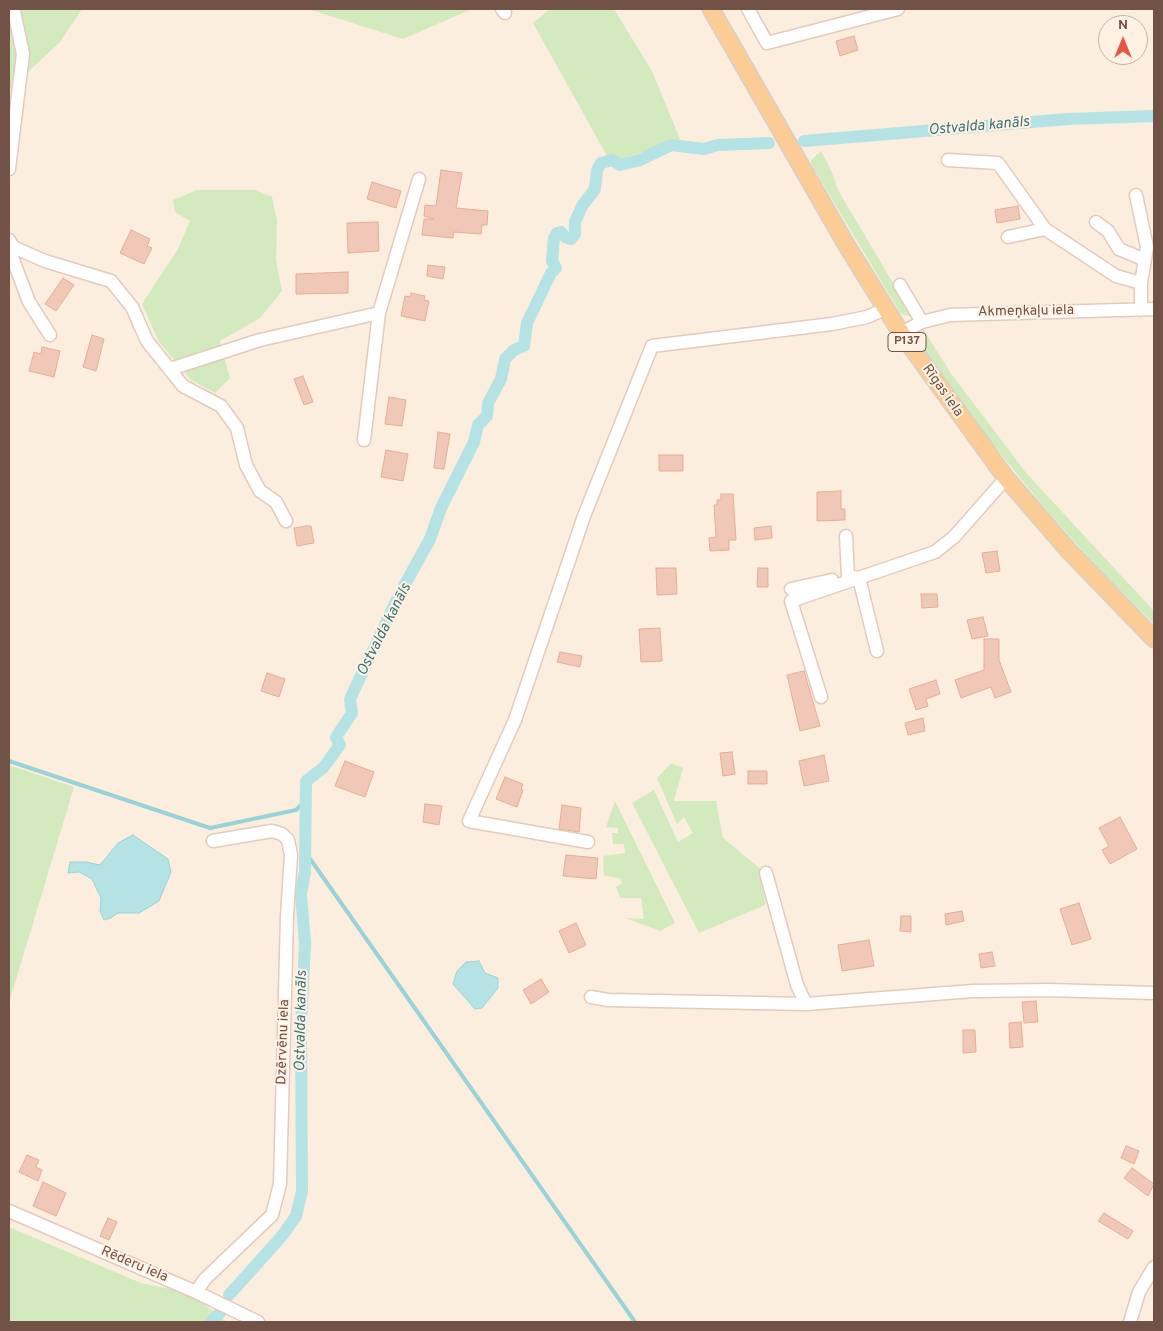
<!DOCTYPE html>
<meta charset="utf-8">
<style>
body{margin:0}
#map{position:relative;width:1163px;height:1331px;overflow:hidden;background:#fceedf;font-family:Overpass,sans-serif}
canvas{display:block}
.frame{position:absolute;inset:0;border:10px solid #725247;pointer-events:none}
.north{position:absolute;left:1098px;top:15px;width:50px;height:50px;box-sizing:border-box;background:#fff2e5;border:1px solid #c7b2a6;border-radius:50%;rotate:0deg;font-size:14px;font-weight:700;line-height:20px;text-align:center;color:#725247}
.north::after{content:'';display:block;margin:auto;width:18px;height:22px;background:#e75843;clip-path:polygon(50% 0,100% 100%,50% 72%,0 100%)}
</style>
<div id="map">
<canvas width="1163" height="1331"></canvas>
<div class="frame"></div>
<div class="north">N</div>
</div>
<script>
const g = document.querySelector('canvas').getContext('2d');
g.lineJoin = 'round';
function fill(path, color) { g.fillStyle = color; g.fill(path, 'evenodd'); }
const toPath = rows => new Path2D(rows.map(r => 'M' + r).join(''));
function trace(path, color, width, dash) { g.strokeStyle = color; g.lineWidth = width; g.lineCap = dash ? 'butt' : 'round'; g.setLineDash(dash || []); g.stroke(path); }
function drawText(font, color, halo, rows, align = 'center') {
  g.font = font + ' Overpass,sans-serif'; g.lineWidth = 4; g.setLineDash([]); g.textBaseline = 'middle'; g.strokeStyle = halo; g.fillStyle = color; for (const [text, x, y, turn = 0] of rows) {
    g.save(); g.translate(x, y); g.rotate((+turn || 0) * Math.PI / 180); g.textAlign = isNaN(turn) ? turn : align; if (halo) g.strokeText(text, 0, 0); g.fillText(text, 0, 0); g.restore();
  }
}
const green = toPath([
 [9,9,82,9,60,42,9,90],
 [308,9,472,9,403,39],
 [550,9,614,9,652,71,680,139,611,163,533,23],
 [821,151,831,170,838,190,913,317,901,314,811,164,811,160],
 [197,190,255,190,272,197,277,220,276,260,282,291,260,318,220,341,230,378,215,393,191,380,159,342,142,304,178,249,190,221,175,212,173,200],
 [923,329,952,375,1027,474,1154,611,1154,624,1103,574,1049,513,986,436,924,353,919,340],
 [671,763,683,768,674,801,716,801,723,838,763,871,765,905,699,933,632,803,654,790,678,842,693,833,684,817,677,824,657,778],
 [9,765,74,787,9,1003],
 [615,801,675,923,660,931,626,918,644,919,641,898,620,898,616,887,622,883,620,878,604,876,603,856,625,853,624,844,613,844,612,833,618,833,618,828,606,827],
 [9,1227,141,1283,189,1293,227,1322,9,1322]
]);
const water = toPath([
 [133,835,168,859,171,872,159,901,139,913,118,913,111,918,104,920,100,911,101,898,92,879,79,872,68,873,70,862,86,862,100,865,118,843,133,835],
 [479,961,485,973,498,978,498,988,482,1008,475,1009,453,984,457,971,466,962,479,961]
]);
const stream = toPath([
 [9,761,210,828,296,810,305,801],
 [306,853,635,1322]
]);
const canal = toPath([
 [804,141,1068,119,1154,116],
 [229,1295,282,1236,296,1216,302,1191,301,1029,305,943,301,894,305,872,306,781,323,768,340,745,336,737,352,713,350,699,399,595,430,539,441,508,474,442,478,425,487,416,488,403,501,379,505,359,514,350,524,346,527,323,551,273,556,268,552,261,554,238,557,233,561,232,565,237,571,239,575,234,575,222,582,206,595,189,597,170,601,163,612,160,620,165,640,160,671,145,704,149,718,145,769,143],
 [211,1322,220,1313]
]);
const building = toPath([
 [854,36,858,50,840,56,836,41,854,36],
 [441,170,462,173,456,208,488,211,487,225,482,225,481,234,454,232,453,238,422,235,424,219,434,219,424,216,425,205,436,206,441,170],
 [372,182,401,191,396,208,367,199,372,182],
 [1018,206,1020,219,997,223,995,210,1018,206],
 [378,222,379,251,348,253,347,223,378,222],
 [131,230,150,239,147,246,152,248,144,264,120,253,131,230],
 [428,265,445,267,443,279,427,276,428,265],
 [348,272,348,293,296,294,296,274,348,272],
 [63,278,74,285,56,311,45,304,63,278],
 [411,293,425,296,424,300,429,301,425,321,401,316,405,296,410,297,411,293],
 [92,335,104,339,96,371,83,367,92,335],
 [42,347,60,351,54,377,29,371,34,352,41,354,42,347],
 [303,376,313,402,304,405,294,379,303,376],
 [389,397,406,400,402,426,385,424,389,397],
 [438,432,450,434,444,469,434,468,438,432],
 [386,450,408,454,403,481,381,477,386,450],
 [659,455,683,455,683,471,659,471,659,455],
 [841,491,841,509,845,509,845,520,817,521,817,492,841,491],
 [721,494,733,494,736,540,729,540,729,550,710,551,709,538,716,537,714,505,717,505,717,500,721,500,721,494],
 [306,526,311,526,314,543,297,546,294,528,306,526],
 [771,526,772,538,755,540,754,528,771,526],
 [997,551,1000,571,986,573,982,553,997,551],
 [656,568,676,568,677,594,657,595,656,568],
 [758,568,768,568,768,587,757,587,758,568],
 [921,594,937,594,938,607,922,608,921,594],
 [983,617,988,636,972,639,967,620,983,617],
 [660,628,662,661,641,662,639,629,660,628],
 [984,639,999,639,999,660,1011,692,995,698,991,687,961,698,955,680,984,670,984,639],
 [560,652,582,656,580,667,557,662,560,652],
 [804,671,820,726,800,731,787,675,804,671],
 [267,673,285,679,279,697,261,691,267,673],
 [936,680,940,694,926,699,928,706,916,710,909,689,936,680],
 [923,718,925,731,908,735,905,723,923,718],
 [732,752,735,774,723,776,720,753,732,752],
 [824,755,829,781,804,786,799,761,824,755],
 [345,761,374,772,365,797,335,786,345,761],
 [748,771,767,771,767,784,748,784,748,771],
 [505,777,523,784,521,789,523,790,517,807,496,799,505,777],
 [425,804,442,806,439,825,423,822,425,804],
 [562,805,581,808,579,832,559,829,562,805],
 [1120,817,1137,849,1110,864,1102,850,1109,846,1099,828,1120,817],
 [566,855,598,858,596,879,563,876,566,855],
 [1079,903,1091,939,1072,945,1060,909,1079,903],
 [962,911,964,921,946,925,945,914,962,911],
 [901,916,911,916,911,932,900,931,901,916],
 [576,923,586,945,569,953,559,931,576,923],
 [869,940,874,966,842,971,838,945,869,940],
 [992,952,995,966,981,968,979,954,992,952],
 [541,979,549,992,531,1004,523,990,541,979],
 [1036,1001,1038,1022,1024,1023,1022,1002,1036,1001],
 [1021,1022,1023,1047,1010,1048,1009,1023,1021,1022],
 [963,1030,975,1030,976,1052,963,1053,963,1030],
 [1126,1146,1139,1151,1134,1164,1121,1158,1126,1146],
 [27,1155,39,1160,36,1167,42,1170,38,1181,19,1172,27,1155],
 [1132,1168,1154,1184,1148,1196,1124,1178,1132,1168],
 [43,1182,66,1193,56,1216,33,1206,43,1182],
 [1104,1213,1133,1231,1128,1239,1098,1221,1104,1213],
 [108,1218,117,1222,109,1240,100,1236,108,1218]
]);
const minor = toPath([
 [502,9,505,13],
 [748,9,767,43,898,9],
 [948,160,998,163,1045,229,1116,276,1141,283],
 [9,169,23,54,14,11],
 [1136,195,1147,247,1141,283,1141,310],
 [1096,222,1108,231,1119,249,1145,260],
 [1008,237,1045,229],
 [9,240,13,247,45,261,111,281,132,307,147,341,183,386,221,406,237,428,246,465,260,491,276,502,286,521],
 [9,249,29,302,50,335],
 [900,285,922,322],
 [901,333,922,322,950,315,1154,309],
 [170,369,260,340,379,313],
 [364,440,379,313,419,179],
 [846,536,848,577],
 [852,577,859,578,877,651],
 [791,589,832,580],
 [821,697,791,601,935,552,954,537,1006,478],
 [588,842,469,821,515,720,584,516,652,346,832,324,867,317,885,309],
 [766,873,797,985,806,1004],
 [591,997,608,1000,806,1004,973,991,1049,990,1154,993],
 [9,1211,196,1292,258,1322],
 [196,1292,205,1279,272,1215,280,1184,287,916,291,855,288,840,282,834,272,831,213,841],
 [1130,1322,1139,1292,1154,1267]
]);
const major = toPath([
 [711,9,847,246,901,333,1006,478,1069,551,1154,639]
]);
const shields = [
 [907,342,38]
];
const shieldNames = [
 ["P137",907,342]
];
const streetNames = [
 ["Akmeņkaļu iela",1026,312,-1],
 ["Rīgas iela",942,391,55],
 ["Dzērvēnu iela",284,1042,-88],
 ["Rēderu iela",134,1265,23]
];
const waterNames = [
 ["Ostvalda kanāls",979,127,-5],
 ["Ostvalda kanāls",385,630,-63],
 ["Ostvalda kanāls",302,1021,-89]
];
fill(green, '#d3e9be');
fill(water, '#b4e2e5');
trace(water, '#9ad3d7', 1);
trace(stream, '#9ad3d7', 4);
trace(canal, '#b4e2e5', 12);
fill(building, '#f1c8b7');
trace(building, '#e4ad97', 1);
trace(minor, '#e2cbbe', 15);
trace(major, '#d8cfcb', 19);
trace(minor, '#fff', 12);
trace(major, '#fccc96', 16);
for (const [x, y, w] of shields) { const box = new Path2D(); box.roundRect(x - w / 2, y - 9.5, w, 19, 4); g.fillStyle = '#fff2e5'; g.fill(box); trace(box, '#725247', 1); }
drawText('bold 12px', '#725247', null, shieldNames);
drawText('14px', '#725247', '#fff2e5', streetNames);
drawText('italic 15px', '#3b7478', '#fff2e5', waterNames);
</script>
